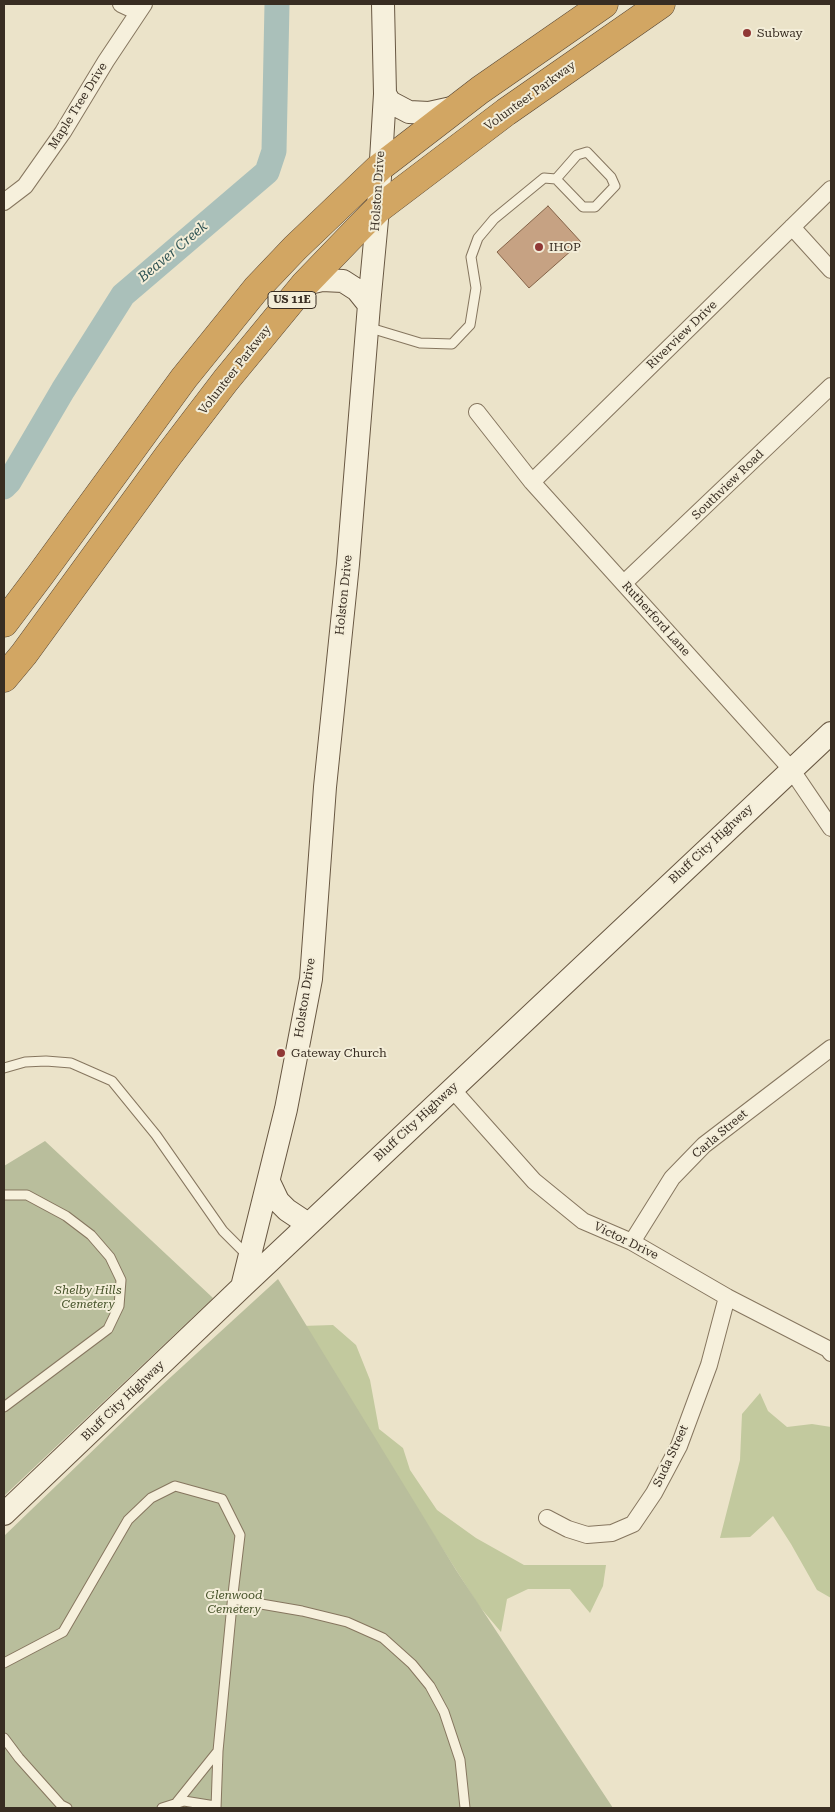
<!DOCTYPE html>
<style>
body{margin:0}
#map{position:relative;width:835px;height:1812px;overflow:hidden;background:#ebe3c9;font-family:"Roboto Serif",serif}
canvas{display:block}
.frame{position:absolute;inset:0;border:5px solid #382d22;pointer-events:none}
</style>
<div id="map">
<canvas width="835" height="1812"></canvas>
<div class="frame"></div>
</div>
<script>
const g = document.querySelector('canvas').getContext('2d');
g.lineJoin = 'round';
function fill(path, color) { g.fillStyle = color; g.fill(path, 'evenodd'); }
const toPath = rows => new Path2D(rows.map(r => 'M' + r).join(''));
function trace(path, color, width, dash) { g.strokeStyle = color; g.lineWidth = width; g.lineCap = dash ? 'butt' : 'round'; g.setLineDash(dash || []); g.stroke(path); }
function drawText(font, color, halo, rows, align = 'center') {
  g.font = font + ' "Roboto Serif",serif'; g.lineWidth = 4; g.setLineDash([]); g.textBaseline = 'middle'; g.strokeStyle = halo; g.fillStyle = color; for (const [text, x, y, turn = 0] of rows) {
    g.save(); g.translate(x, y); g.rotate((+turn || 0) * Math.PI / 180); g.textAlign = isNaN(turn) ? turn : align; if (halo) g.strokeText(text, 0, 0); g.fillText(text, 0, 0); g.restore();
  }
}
const green = toPath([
 [333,1325,356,1345,370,1380,379,1429,403,1448,410,1470,437,1510,476,1538,524,1565,606,1565,603,1586,590,1613,570,1589,528,1589,507,1599,501,1632,479,1606,301,1326],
 [760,1393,768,1411,787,1427,812,1424,831,1427,831,1598,817,1590,791,1544,773,1516,750,1537,720,1538,740,1460,742,1414]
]);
const cemetery = toPath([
 [45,1141,213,1298,4,1496,4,1166],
 [278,1279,456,1570,613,1808,4,1808,4,1536,137,1408]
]);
const river = toPath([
 [4,487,9,482,63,390,123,295,267,172,274,151,277,4]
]);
const building = toPath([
 [548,206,581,242,529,288,497,252,548,206]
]);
const lane = toPath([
 [367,327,420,343,452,344,470,325,476,288,471,257,478,238,494,219,544,178,556,179,583,207,595,207,615,186,611,177,587,152,577,155,556,179],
 [4,1068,25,1062,46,1061,71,1063,112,1081,156,1135,223,1231,247,1255],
 [4,1195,27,1195,66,1216,91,1235,110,1257,121,1280,119,1306,108,1329,4,1407],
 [232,1599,302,1611,347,1622,383,1638,412,1664,430,1686,444,1712,460,1760,465,1808],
 [4,1663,63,1632,128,1520,151,1498,175,1486,222,1499,240,1535,233,1594,218,1751,216,1808],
 [4,1738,19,1758,61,1805,67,1808],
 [177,1802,218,1751],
 [162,1808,184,1801,215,1806]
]);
const street = toPath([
 [121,4,138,12],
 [4,202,25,186,63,132,106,61,144,4],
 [792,227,831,270],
 [477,412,532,482,791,769,831,828],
 [532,482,831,189],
 [624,583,831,386],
 [452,1089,534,1181,583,1221,632,1242,727,1297,828,1349,831,1353],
 [632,1242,672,1178,704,1145,831,1048],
 [547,1518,568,1529,587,1535,612,1533,633,1524,654,1493,679,1446,709,1365,727,1297]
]);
const secondary = toPath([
 [385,94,390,102,409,112,429,113,456,107],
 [305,284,322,280,343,281,357,290,369,305],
 [269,1182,278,1201,287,1210,308,1224],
 [242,1287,286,1109,311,979,325,787,348,564,369,305,378,209,385,94,383,4],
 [4,1514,242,1287,831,733]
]);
const highway = toPath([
 [4,623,41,574,184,378,256,289,295,248,380,167,480,90,604,4],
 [4,678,24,654,168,456,226,380,305,284,359,228,378,209,506,112,661,4]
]);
const markers = [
 [747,33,5,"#903835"],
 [539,247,5,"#903835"],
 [281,1053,5,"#903835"]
];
const shields = [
 [292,300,48]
];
const shieldNames = [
 ["US 11E",292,300]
];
const poiNames = [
 ["Subway",757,33],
 ["IHOP",549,247],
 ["Gateway Church",291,1053]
];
const streetNames = [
 ["Volunteer Parkway",530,96,-36],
 ["Maple Tree Drive",78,106,-58],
 ["Holston Drive",378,191,-86],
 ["Riverview Drive",682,335,-44],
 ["Volunteer Parkway",235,370,-52],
 ["Southview Road",728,485,-44],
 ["Holston Drive",344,595,-84],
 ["Rutherford Lane",656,619,48],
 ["Bluff City Highway",711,844,-43],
 ["Holston Drive",305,998,-81],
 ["Bluff City Highway",416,1122,-43],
 ["Carla Street",720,1134,-40],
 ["Victor Drive",626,1241,26],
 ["Bluff City Highway",123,1401,-44],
 ["Suda Street",671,1456,-65]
];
const parkNames = [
 ["Shelby Hills",88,1290],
 ["Cemetery",88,1304],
 ["Glenwood",234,1595],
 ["Cemetery",234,1609]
];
const waterNames = [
 ["Beaver Creek",173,252,-40]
];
fill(green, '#c2c99e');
fill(cemetery, '#b9be9c');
trace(river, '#aac0ba', 25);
fill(building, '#c6a283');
trace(building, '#836247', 1);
trace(lane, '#86765f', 11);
trace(street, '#86765f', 18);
trace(secondary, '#685742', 24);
trace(highway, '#543', 29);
trace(lane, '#f6f0dc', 9);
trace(street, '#f6f0dc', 16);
trace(secondary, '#f6f0dc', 22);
trace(highway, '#d2a663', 28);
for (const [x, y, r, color] of markers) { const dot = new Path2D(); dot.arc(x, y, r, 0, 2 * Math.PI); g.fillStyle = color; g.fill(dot); trace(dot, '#f3edd8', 2); }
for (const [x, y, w] of shields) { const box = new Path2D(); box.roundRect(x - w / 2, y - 8.5, w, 17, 4); g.fillStyle = '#f3edd8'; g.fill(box); trace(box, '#382d22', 1); }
drawText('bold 11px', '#382d22', null, shieldNames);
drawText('12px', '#382d22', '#f3edd8', poiNames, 'left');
drawText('12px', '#382d22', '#f3edd8', streetNames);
drawText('italic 12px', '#47532a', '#f3edd8', parkNames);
drawText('italic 14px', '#325656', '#f3edd8', waterNames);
</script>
